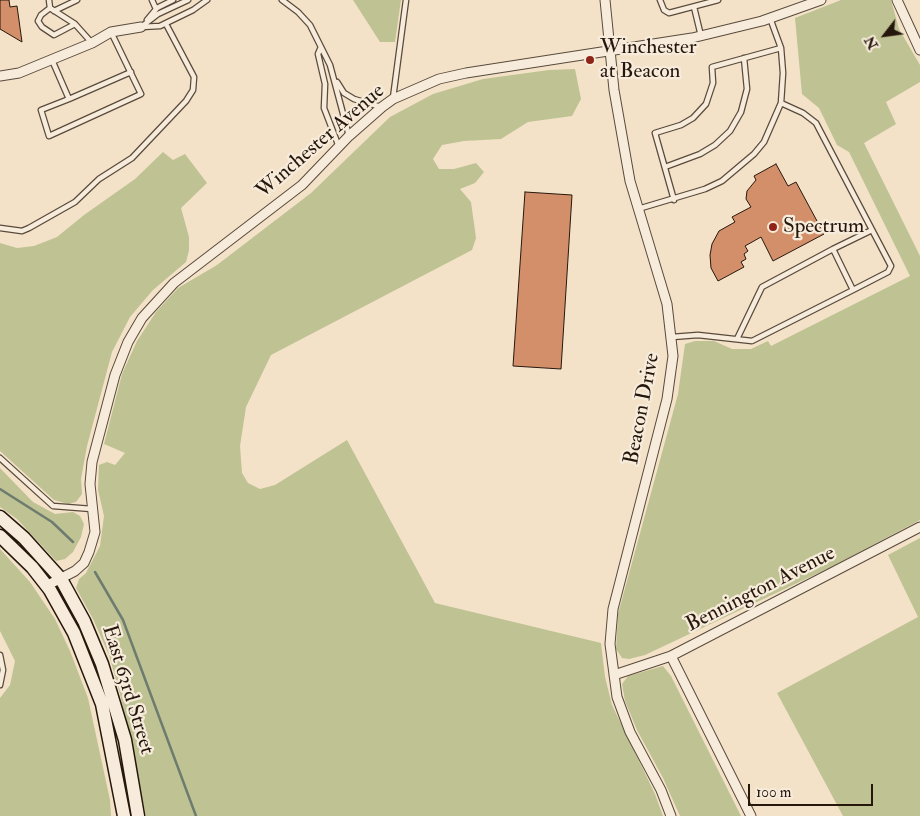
<!DOCTYPE html>
<style>
body{margin:0}
#map{position:relative;width:920px;height:816px;overflow:hidden;background:#f3e2c8;font-family:"IM FELL Double Pica",serif}
canvas{display:block}
.north{position:absolute;left:860px;top:10px;width:50px;height:50px;-webkit-text-stroke:4px #f7ecdb;paint-order:stroke;rotate:240deg;font-size:14px;font-weight:700;line-height:20px;text-align:center;color:#26170d}
.north::after{content:'';display:block;margin:auto;width:18px;height:22px;background:#26170d;clip-path:polygon(50% 0,100% 100%,50% 72%,0 100%)}
.scale{position:absolute;left:748px;top:784px;width:125px;height:22px;box-sizing:border-box;border:2px solid #26170d;border-top:0;padding-left:6px;font-size:15px;line-height:18px;white-space:nowrap;color:#26170d;-webkit-text-stroke:4px #f7ecdb;paint-order:stroke}
</style>
<div id="map">
<canvas width="920" height="816"></canvas>
<div class="north">N</div>
<div class="scale">100 m</div>
</div>
<script>
const g = document.querySelector('canvas').getContext('2d');
g.lineJoin = 'round';
function fill(path, color) { g.fillStyle = color; g.fill(path, 'evenodd'); }
const toPath = rows => new Path2D(rows.map(r => 'M' + r).join(''));
function trace(path, color, width, dash) { g.strokeStyle = color; g.lineWidth = width; g.lineCap = dash ? 'butt' : 'round'; g.setLineDash(dash || []); g.stroke(path); }
function drawText(font, color, halo, rows, align = 'center') {
  g.font = font + ' "IM FELL Double Pica",serif'; g.lineWidth = 4.5; g.setLineDash([]); g.textBaseline = 'middle'; g.strokeStyle = halo; g.fillStyle = color; for (const [text, x, y, turn = 0] of rows) {
    g.save(); g.translate(x, y); g.rotate((+turn || 0) * Math.PI / 180); g.textAlign = isNaN(turn) ? turn : align; if (halo) g.strokeText(text, 0, 0); g.fillText(text, 0, 0); g.restore();
  }
}
const green = toPath([
 [353,0,401,0,395,42,380,42],
 [841,0,891,0,899,29,920,65,920,82,886,102,896,124,864,143,920,256,920,520,831,567,645,655,629,659,622,658,616,649,618,614,678,394,685,344,695,341,714,341,732,349,751,349,768,341,771,346,910,276,849,152,837,145,819,108,802,94,795,18],
 [575,69,581,99,572,116,528,122,501,139,464,141,442,145,433,159,439,169,454,169,476,163,484,172,475,183,460,189,471,202,476,238,472,250,271,355,246,407,240,446,242,473,248,483,260,489,275,485,347,440,435,603,601,643,605,677,612,705,655,794,663,816,146,816,120,694,109,655,93,619,76,588,79,579,86,573,100,546,104,516,98,490,99,465,107,462,115,465,125,453,104,444,122,374,137,341,156,312,178,288,217,265,311,193,390,117,433,94,483,79,549,70],
 [163,152,173,160,185,154,207,183,181,208,189,237,189,250,186,262,153,290,130,317,112,352,87,446,81,479,82,494,76,502,68,504,54,500,0,451,0,243,17,248,34,246,57,237,84,215,135,179],
 [0,468,33,502,55,514,73,512,80,516,84,524,81,537,73,552,65,559,56,561,17,519,0,507],
 [920,538,920,816,843,816,777,693,918,617,888,555],
 [0,549,30,582,55,619,70,651,88,698,110,800,111,816,0,816,0,698,10,685,15,661,0,631],
 [663,666,671,676,741,816,680,816,663,778,637,730,625,701,622,684,628,676]
]);
const stream = toPath([
 [0,489,52,522,73,542],
 [95,572,123,620,196,816]
]);
const building = toPath([
 [0,0,9,0,10,7,17,6,22,42,0,29,0,0],
 [776,164,788,186,796,182,824,234,773,261,761,237,745,246,748,251,744,254,746,259,741,262,744,267,718,281,711,268,710,255,712,244,719,231,735,222,732,217,751,207,746,199,747,191,756,180,754,176,776,164],
 [525,192,572,195,561,369,513,366,525,192]
]);
const lane = toPath([
 [49,0,50,8,75,24,92,43],
 [152,0,156,9],
 [282,0,298,12,310,25,330,65,349,136],
 [660,0,664,10,669,13,718,0],
 [694,7,701,36],
 [50,8,41,15,38,21,42,27,54,35,75,24],
 [54,11,77,0],
 [147,20,157,8,173,0],
 [141,27,160,26,193,10,207,0],
 [141,27,158,14,188,0],
 [321,47,318,54,325,84,324,108,339,147],
 [52,60,69,99,41,110,49,136,141,94,111,32],
 [337,82,344,93,354,99,381,107],
 [393,98,406,0],
 [69,99,131,72],
 [781,103,803,113,816,123,891,266,888,272,853,290],
 [665,167,700,154,715,145,730,131,741,112,747,89,744,58],
 [674,200,655,133,681,125,693,118,706,104,713,83,712,67,781,48],
 [638,209,705,189,722,181,754,154,764,142,781,103,783,73,781,48,770,18],
 [0,228,22,231,29,228,75,202,99,179,132,158,186,101,193,90,194,77,166,24],
 [833,249,872,230],
 [672,337,698,335,752,341,853,290,833,249,762,287,737,339],
 [0,458,53,506,92,509],
 [0,655,3,670,0,685]
]);
const street = toPath([
 [605,0,614,90,630,181,667,304,673,356,667,399,613,609,610,644,617,697,630,732,661,790,671,816],
 [897,0,920,50],
 [0,76,19,73,92,43,111,32,141,27],
 [46,586,75,571,84,563,89,552,95,532,90,484,92,462,115,375,128,342,142,318,174,283,302,185,349,136,382,107,393,99,439,79,466,73,692,38,762,21,821,0],
 [671,656,751,816],
 [614,675,671,656,920,527]
]);
const secondary = toPath([
 [0,517,24,538,61,579,84,621,102,664,125,740,138,816],
 [0,536,32,567,50,590,74,633,102,704,124,816]
]);
const markers = [
 [590,60,5,"#8f2418"],
 [773,227,5,"#8f2418"]
];
const poiNames = [
 ["Winchester",600,48],
 ["at Beacon",600,72],
 ["Spectrum",783,227]
];
const streetNames = [
 ["Winchester Avenue",321,142,-41],
 ["Beacon Drive",643,409,-79],
 ["Bennington Avenue",761,590,-27],
 ["East 63rd Street",127,690,73]
];
fill(green, '#bfc293');
trace(stream, '#6d7c6f', 2.5);
fill(building, '#d38f6a');
trace(building, '#26170d', 1);
trace(lane, '#594a3c', 7);
trace(street, '#594a3c', 11);
trace(secondary, '#26170d', 15);
trace(lane, '#f7ecdb', 4.5);
trace(street, '#f7ecdb', 9);
trace(secondary, '#f7ecdb', 12);
for (const [x, y, r, color] of markers) { const dot = new Path2D(); dot.arc(x, y, r, 0, 2 * Math.PI); g.fillStyle = color; g.fill(dot); trace(dot, '#f7ecdb', 2); }
drawText('21px', '#26170d', '#f7ecdb', poiNames, 'left');
drawText('21px', '#26170d', '#f7ecdb', streetNames);
</script>
